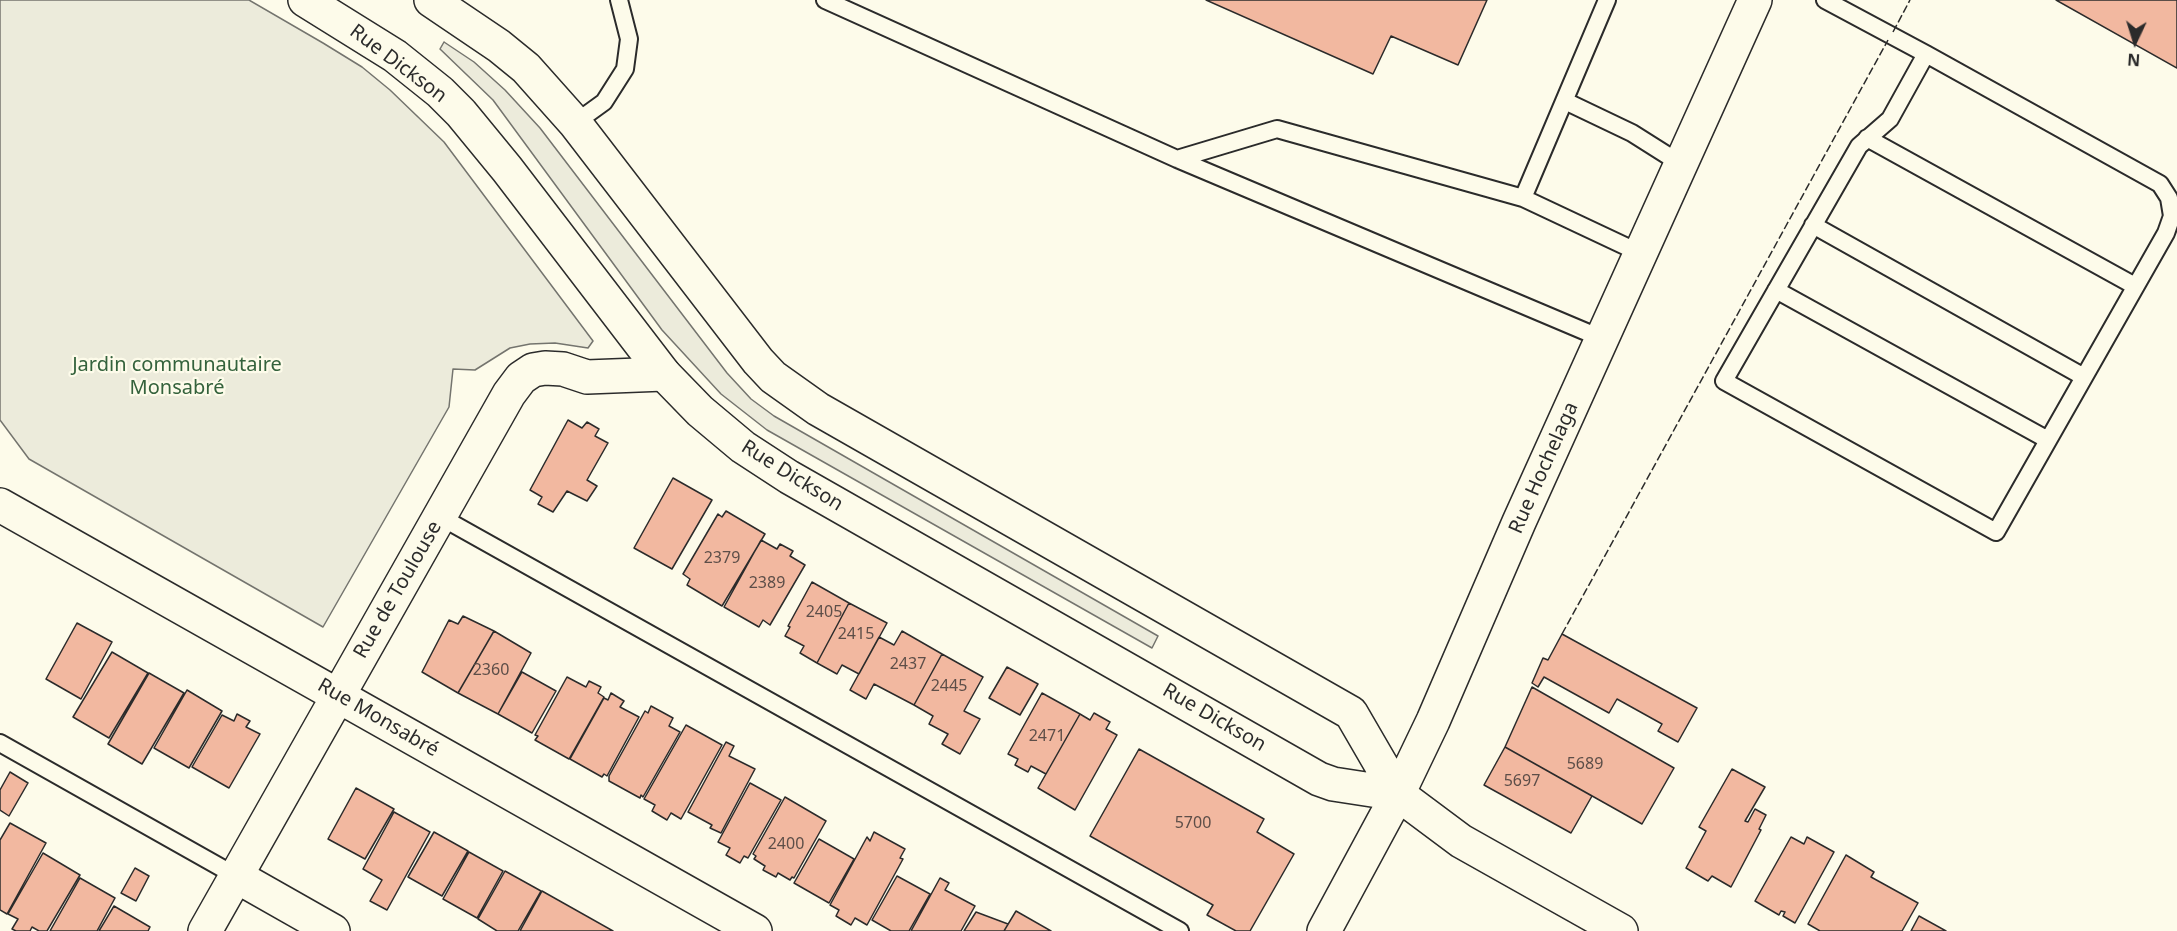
<!DOCTYPE html>
<meta charset="utf-8">
<style>
body{margin:0}
#map{position:relative;width:2177px;height:931px;overflow:hidden;background:#fdfbea;font-family:"Noto Sans",sans-serif}
canvas{display:block}
.north{position:absolute;left:2105px;top:12px;width:60px;height:60px;-webkit-text-stroke:4px #fdfbea;paint-order:stroke;rotate:184deg;font-size:16px;font-weight:700;line-height:24px;text-align:center;color:#2b2b2b}
.north::after{content:'';display:block;margin:auto;width:21px;height:27px;background:#2b2b2b;clip-path:polygon(50% 0,100% 100%,50% 72%,0 100%)}
</style>
<div id="map">
<canvas width="2177" height="931"></canvas>
<div class="north">N</div>
</div>
<script>
const g = document.querySelector('canvas').getContext('2d');
g.lineJoin = 'round';
function fill(path, color) { g.fillStyle = color; g.fill(path, 'evenodd'); }
const toPath = rows => new Path2D(rows.map(r => 'M' + r).join(''));
function trace(path, color, width, dash) { g.strokeStyle = color; g.lineWidth = width; g.lineCap = dash ? 'butt' : 'round'; g.setLineDash(dash || []); g.stroke(path); }
function drawText(font, color, halo, rows, align = 'center') {
  g.font = font + ' "Noto Sans",sans-serif'; g.lineWidth = 4.5; g.setLineDash([]); g.textBaseline = 'middle'; g.strokeStyle = halo; g.fillStyle = color; for (const [text, x, y, turn = 0] of rows) {
    g.save(); g.translate(x, y); g.rotate((+turn || 0) * Math.PI / 180); g.textAlign = isNaN(turn) ? turn : align; if (halo) g.strokeText(text, 0, 0); g.fillText(text, 0, 0); g.restore();
  }
}
const green = toPath([
 [0,0,249,0,323,43,362,67,390,90,444,142,593,341,588,348,555,343,530,344,510,348,475,370,453,369,449,407,323,627,29,459,0,420,0,0],
 [444,42,474,62,505,90,540,128,727,373,751,399,774,416,1158,636,1152,648,767,430,721,394,662,330,493,100,440,49,444,42]
]);
const building = toPath([
 [1206,0,1487,0,1458,65,1391,36,1373,74,1206,0],
 [2056,0,2177,0,2177,68,2056,0],
 [568,420,582,428,587,422,599,429,595,436,608,443,587,480,597,486,587,501,567,491,553,512,538,504,542,497,530,490,568,420],
 [673,478,712,500,672,569,634,548,673,478],
 [726,511,765,534,722,606,687,585,690,579,683,574,718,514,722,517,726,511],
 [761,540,777,549,780,544,793,551,790,556,805,565,770,625,763,620,759,627,724,607,761,540],
 [812,582,849,603,817,663,800,653,804,646,785,636,790,627,788,626,812,582],
 [849,603,887,623,859,674,842,665,837,674,817,663,849,603],
 [463,616,494,631,458,693,422,672,449,620,458,624,463,616],
 [77,623,112,642,81,699,46,679,77,623],
 [494,631,531,653,498,714,458,693,494,631],
 [902,631,942,654,914,705,874,684,866,699,850,690,879,637,894,645,902,631],
 [1562,634,1697,708,1678,742,1658,731,1662,724,1617,699,1609,713,1544,677,1538,687,1532,683,1543,658,1548,660,1562,634],
 [112,652,148,673,109,738,73,717,112,652],
 [942,654,983,677,964,711,980,719,960,754,942,744,948,734,929,724,933,716,914,705,942,654],
 [1007,667,1038,684,1020,715,989,698,1007,667],
 [522,672,556,691,532,733,498,714,522,672],
 [149,673,184,693,142,764,108,744,149,673],
 [567,677,586,687,589,681,601,687,598,693,604,697,569,759,535,740,538,736,535,735,567,677],
 [1532,687,1674,768,1642,824,1505,747,1532,687],
 [187,690,222,711,189,768,154,748,187,690],
 [611,693,624,701,620,707,639,717,607,776,604,774,602,777,570,759,604,698,608,700,611,693],
 [1042,693,1080,714,1046,774,1031,766,1028,772,1015,765,1018,759,1008,754,1042,693],
 [651,706,673,718,669,726,680,732,643,797,641,795,640,798,609,781,609,776,645,711,648,713,651,706],
 [1094,713,1110,722,1106,729,1117,735,1075,810,1038,788,1080,714,1090,720,1094,713],
 [237,714,250,721,246,727,260,734,229,788,192,767,222,715,234,721,237,714],
 [686,725,722,745,681,819,671,813,667,820,652,811,655,805,644,799,686,725],
 [726,742,734,746,729,756,755,769,721,833,710,828,712,825,688,812,726,742],
 [1505,747,1592,796,1571,833,1484,785,1505,747],
 [1139,749,1264,819,1257,832,1294,854,1250,931,1236,931,1207,915,1213,905,1090,836,1139,749],
 [1732,769,1765,787,1745,821,1748,822,1755,809,1766,815,1759,829,1761,830,1731,887,1712,876,1708,881,1686,868,1706,831,1699,827,1732,769],
 [10,772,28,783,9,816,0,810,0,790,10,772],
 [750,783,781,800,748,858,744,856,740,863,726,855,730,848,718,842,750,783],
 [356,788,394,809,365,859,328,839,356,788],
 [785,797,826,821,794,878,792,877,790,880,778,873,776,877,763,870,765,866,754,859,756,856,753,854,785,797],
 [394,812,430,832,387,910,370,901,382,880,363,869,394,812],
 [10,823,46,843,7,914,0,910,0,840,10,823],
 [434,832,468,851,442,896,408,877,434,832],
 [874,832,905,849,900,858,903,859,867,925,855,918,851,925,836,916,839,910,830,905,867,837,870,841,874,832],
 [1791,837,1804,844,1807,837,1834,852,1795,923,1783,916,1785,912,1781,911,1779,915,1755,901,1791,837],
 [819,839,854,859,829,903,794,883,819,839],
 [469,852,503,871,477,918,443,899,469,852],
 [43,853,80,875,47,931,39,931,32,927,30,931,16,931,12,929,18,919,8,914,43,853],
 [1846,855,1874,872,1871,877,1918,903,1902,931,1820,931,1808,924,1846,855],
 [135,868,149,876,136,901,121,893,135,868],
 [505,871,541,891,518,931,497,931,478,919,505,871],
 [897,876,930,894,909,931,891,931,872,920,897,876],
 [80,878,115,898,97,931,50,931,80,878],
 [940,878,949,883,945,890,975,906,961,931,911,931,940,878],
 [542,891,613,931,520,931,542,891],
 [114,906,150,927,148,931,99,931,114,906],
 [1016,911,1051,931,1004,931,1016,911],
 [976,912,1008,924,1004,931,964,931,976,912],
 [1919,916,1946,931,1911,931,1919,916]
]);
const lane = toPath([
 [825,0,1177,159,1603,339],
 [1825,0,1926,54,2160,184,2169,198,2172,216,2166,233,1996,532,1724,381,1859,146,1890,119,1926,54],
 [1565,101,1632,133,1681,164],
 [575,123,604,102,625,69,629,39,619,0],
 [1867,138,2135,286],
 [1177,159,1277,129,1523,198,1642,254],
 [1523,198,1607,0],
 [1813,225,2084,377],
 [1776,290,2048,440],
 [439,516,1180,931],
 [0,743,236,876]
]);
const street = toPath([
 [0,505,755,931],
 [236,876,333,931],
 [205,931,509,394,521,378,533,370,545,368,563,369,587,377,664,374]
]);
const secondary = toPath([
 [305,0,395,56,440,92,461,113,507,169,664,374,700,411,743,447,789,477,1319,779,1333,784,1398,794],
 [431,0,499,46,526,68,575,123,758,361,773,377,818,409,1351,713,1398,794,1461,841,1621,931],
 [1324,931,1398,794,1433,721,1519,522,1755,0]
]);
const fence = toPath([
 [1893,32,1910,0],
 [1562,634,1888,40]
]);
const numberNames = [
 ["2379",722,558],
 ["2389",767,583],
 ["2405",824,612],
 ["2415",856,634],
 ["2437",908,664],
 ["2360",491,670],
 ["2445",949,686],
 ["2471",1047,736],
 ["5689",1585,764],
 ["5697",1522,781],
 ["5700",1193,823],
 ["2400",786,844]
];
const streetNames = [
 ["Rue Dickson",398,64,37],
 ["Rue Hochelaga",1544,468,-66],
 ["Rue Dickson",792,476,32],
 ["Rue de Toulouse",398,590,-60],
 ["Rue Monsabré",378,718,30],
 ["Rue Dickson",1214,718,30]
];
const parkNames = [
 ["Jardin communautaire",177,365],
 ["Monsabré",177,388]
];
fill(green, '#ecebdb');
trace(green, '#74746e', 1.5);
fill(building, '#f2b8a0');
trace(building, '#2b2b2b', 1.5);
trace(lane, '#2b2b2b', 20);
trace(street, '#2b2b2b', 36);
trace(secondary, '#2b2b2b', 36);
trace(lane, '#fdfbea', 16);
trace(street, '#fdfbea', 33);
trace(secondary, '#fdfbea', 33);
trace(fence, '#2b2b2b', 1.5, [8, 3]);
drawText('16px', '#5d4e48', null, numberNames);
drawText('20px', '#2b2b2b', '#fdfbea', streetNames);
drawText('20px', '#34623c', '#fdfbea', parkNames);
</script>
